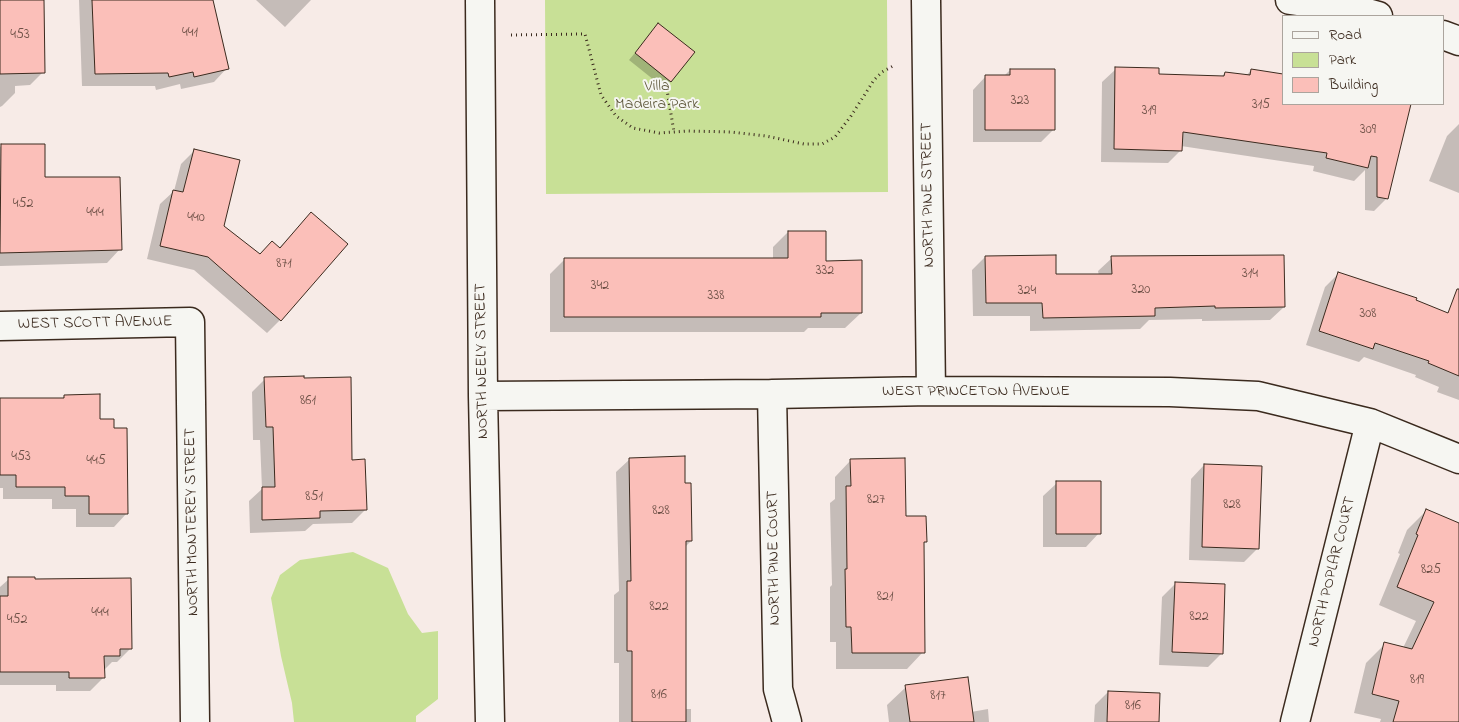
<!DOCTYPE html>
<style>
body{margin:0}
#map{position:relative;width:1459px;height:722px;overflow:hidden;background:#f7ebe7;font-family:"Indie Flower",sans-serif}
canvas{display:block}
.legend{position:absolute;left:1282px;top:15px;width:162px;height:90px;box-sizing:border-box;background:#f6f6f2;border:1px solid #aba49d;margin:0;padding:6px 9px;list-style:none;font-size:15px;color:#3b2a1e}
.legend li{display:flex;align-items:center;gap:10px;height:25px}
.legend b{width:25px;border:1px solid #aba49d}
</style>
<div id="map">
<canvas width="1459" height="722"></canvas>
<ul class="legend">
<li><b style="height:6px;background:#f6f6f2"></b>Road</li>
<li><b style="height:14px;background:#c8e096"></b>Park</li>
<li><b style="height:14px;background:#fbbfb9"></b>Building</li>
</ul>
</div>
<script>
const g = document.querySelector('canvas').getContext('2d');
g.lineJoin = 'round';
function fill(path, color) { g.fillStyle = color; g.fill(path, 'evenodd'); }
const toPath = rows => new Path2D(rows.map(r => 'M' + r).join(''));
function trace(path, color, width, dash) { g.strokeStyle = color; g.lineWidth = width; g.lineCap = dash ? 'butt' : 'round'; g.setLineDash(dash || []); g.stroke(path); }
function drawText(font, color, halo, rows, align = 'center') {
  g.font = font + ' "Indie Flower",sans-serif'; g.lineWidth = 4; g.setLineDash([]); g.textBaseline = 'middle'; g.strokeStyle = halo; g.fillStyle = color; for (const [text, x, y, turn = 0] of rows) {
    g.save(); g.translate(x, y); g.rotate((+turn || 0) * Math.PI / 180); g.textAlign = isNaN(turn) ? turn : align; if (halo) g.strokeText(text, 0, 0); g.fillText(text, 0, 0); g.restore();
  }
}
const green = toPath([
 [545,0,887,0,888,192,546,194],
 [353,552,388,568,408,614,422,633,438,631,438,699,416,716,416,722,294,722,292,703,281,656,271,598,280,575,300,560]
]);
const shadow = toPath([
 [0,0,43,0,43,72,30,85,15,86,15,93,2,106,0,107],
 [79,0,211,0,227,68,214,82,181,89,180,84,156,90,155,86,82,86],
 [256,0,311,0,285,27],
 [658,25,670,81,664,88,629,60],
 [1116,69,1157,76,1221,77,1225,73,1246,76,1251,70,1283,104,1395,104,1409,107,1387,198,1374,211,1365,210,1365,170,1354,181,1313,171,1314,166,1181,146,1181,150,1168,163,1101,162,1102,82],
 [1010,70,1054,129,1041,142,973,142,973,90,986,76,1004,76],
 [1459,124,1459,193,1429,181,1447,136],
 [2,145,44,179,120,249,107,263,0,266,0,147],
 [194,151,223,226,259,255,279,248,311,213,280,320,267,333,194,270,147,259,160,204,174,191,181,164],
 [788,232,825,262,861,313,845,328,808,328,804,332,550,332,550,274,565,259,773,259,773,247],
 [985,257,1055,276,1099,276,1098,271,1112,258,1284,307,1270,320,1202,321,1202,319,1149,320,1140,329,1030,331,1030,316,973,316,972,270],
 [1338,274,1459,319,1459,400,1437,392,1439,387,1415,377,1416,375,1364,357,1359,362,1306,345,1325,287],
 [265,379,351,461,366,509,352,523,313,524,305,531,250,533,249,501,262,489,260,440,253,440,252,392],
 [64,396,113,429,127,513,114,527,76,527,76,509,52,509,52,499,3,499,3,488,0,488,0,400,62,399],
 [630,459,684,484,691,541,685,547,685,709,691,709,691,722,619,722,619,663,614,663,614,595,619,591,616,472],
 [851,460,926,541,923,544,923,652,907,669,836,669,836,642,830,642,830,587,832,585,830,503,835,499,835,477],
 [1204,465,1258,548,1244,562,1189,560,1191,479],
 [1057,483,1099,533,1086,547,1043,547,1043,496],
 [1426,511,1459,524,1459,722,1380,722,1381,719,1354,713,1366,663,1385,644,1403,648,1416,621,1379,605,1400,554,1398,553,1407,530],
 [9,579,130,649,117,662,112,662,105,669,103,669,104,677,90,691,56,691,56,685,0,685,0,587],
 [1176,583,1222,653,1208,667,1159,665,1162,597],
 [906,687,971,712,988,709,989,722,889,722,887,705],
 [1108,692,1158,722,1094,722,1095,705]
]);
const building = toPath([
 [0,0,44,0,45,73,0,74,0,0],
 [92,0,213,0,229,69,194,77,193,72,169,77,168,73,95,74,92,0],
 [658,23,695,52,671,82,635,53,658,23],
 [1115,67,1159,68,1159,74,1224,76,1225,72,1250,75,1251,69,1283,74,1283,104,1411,104,1388,199,1377,197,1377,157,1371,156,1368,168,1326,158,1327,153,1183,132,1182,151,1114,149,1115,67],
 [1010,69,1055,69,1055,130,985,130,985,75,1010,75,1010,69],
 [1,144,45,144,45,177,120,177,122,250,0,253,1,144],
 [194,149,240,160,224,226,260,254,272,241,280,248,311,212,348,244,281,321,208,257,160,246,173,190,183,192,194,149],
 [788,231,826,231,826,261,862,260,862,313,821,313,821,317,564,317,564,258,788,258,788,231],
 [1056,255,1056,274,1112,274,1111,256,1284,255,1285,307,1215,308,1215,306,1155,308,1155,316,1043,318,1042,303,986,303,985,256,1056,255],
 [1338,272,1417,298,1416,300,1448,313,1457,289,1459,289,1459,376,1428,363,1429,361,1375,343,1373,349,1319,331,1338,272],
 [304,376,304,378,351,377,352,460,365,459,367,510,320,511,320,518,262,520,262,487,275,487,273,427,266,427,264,377,304,376],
 [100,394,100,419,114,419,114,428,127,428,128,514,89,514,89,496,65,496,65,487,16,487,16,475,0,475,0,398,64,398,64,395,100,394],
 [685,456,685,483,691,483,692,541,686,541,686,722,632,722,632,651,627,651,627,581,631,581,629,458,685,456],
 [905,458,906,516,926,516,927,542,924,542,925,653,852,653,851,627,846,627,845,569,847,569,846,486,851,486,850,459,905,458],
 [1204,464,1262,466,1259,549,1202,547,1204,464],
 [1056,481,1101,481,1101,534,1056,534,1056,481],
 [1426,509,1459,523,1459,722,1393,722,1399,701,1372,694,1384,642,1412,649,1434,602,1397,587,1418,535,1416,534,1426,509],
 [8,577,35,577,35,579,131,578,132,649,120,649,120,656,104,656,105,678,69,678,69,672,0,672,0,596,8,596,8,577],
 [1175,582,1225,584,1223,654,1172,652,1175,582],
 [968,677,974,722,910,722,905,685,968,677],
 [1108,691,1160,693,1159,722,1107,722,1108,691]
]);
const path = toPath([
 [511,35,585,34,601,95,616,116,633,128,659,133,688,131,731,132,766,136,804,144,822,144,835,137,851,116,874,80,882,72,895,65],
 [666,84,674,132]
]);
const minor = toPath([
 [480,0,483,396,490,722],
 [926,0,931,391],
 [1290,0,1353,9,1378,16],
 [1443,35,1459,41],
 [0,326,190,322,195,722],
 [772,394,778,689,787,722],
 [483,396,772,394,931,391,1170,392,1258,396,1370,423,1459,459],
 [1295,722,1370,423]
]);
const numberNames = [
 ["441",190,34],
 ["453",20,36],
 ["323",1020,102],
 ["315",1261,106],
 ["319",1149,112],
 ["309",1368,131],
 ["452",23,205],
 ["444",95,214],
 ["440",196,219],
 ["871",284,265],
 ["332",825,272],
 ["314",1250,275],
 ["342",600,287],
 ["320",1141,291],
 ["324",1027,292],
 ["338",716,297],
 ["308",1368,315],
 ["861",308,402],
 ["453",21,458],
 ["445",96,462],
 ["851",314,498],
 ["827",876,501],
 ["828",1232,506],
 ["828",661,512],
 ["825",1431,571],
 ["821",885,598],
 ["822",659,608],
 ["444",100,614],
 ["822",1199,618],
 ["452",17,621],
 ["819",1417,681],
 ["816",659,696],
 ["817",938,697],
 ["816",1133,707]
];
const parkNames = [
 ["Villa",657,87],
 ["Madeira Park",657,105]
];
const streetNames = [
 ["NORTH PINE STREET",929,195,-91],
 ["WEST SCOTT AVENUE",95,324,-1],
 ["NORTH NEELY STREET",483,361,-91],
 ["WEST PRINCETON AVENUE",976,392],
 ["NORTH MONTEREY STREET",193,522,-91],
 ["NORTH PINE COURT",775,558,-91],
 ["NORTH POPLAR COURT",1333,572,-76]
];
fill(green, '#c8e096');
fill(shadow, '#0003');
fill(building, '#fbbfb9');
trace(building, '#3b2a1e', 1);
trace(minor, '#3b2a1e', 31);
trace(path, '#3b2a1e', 3, [1, 4]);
trace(minor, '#f6f6f2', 28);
drawText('14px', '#6b4f45', null, numberNames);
drawText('16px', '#5e583c', '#f6f6f2', parkNames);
drawText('16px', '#3b2a1e', '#f6f6f2', streetNames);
</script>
